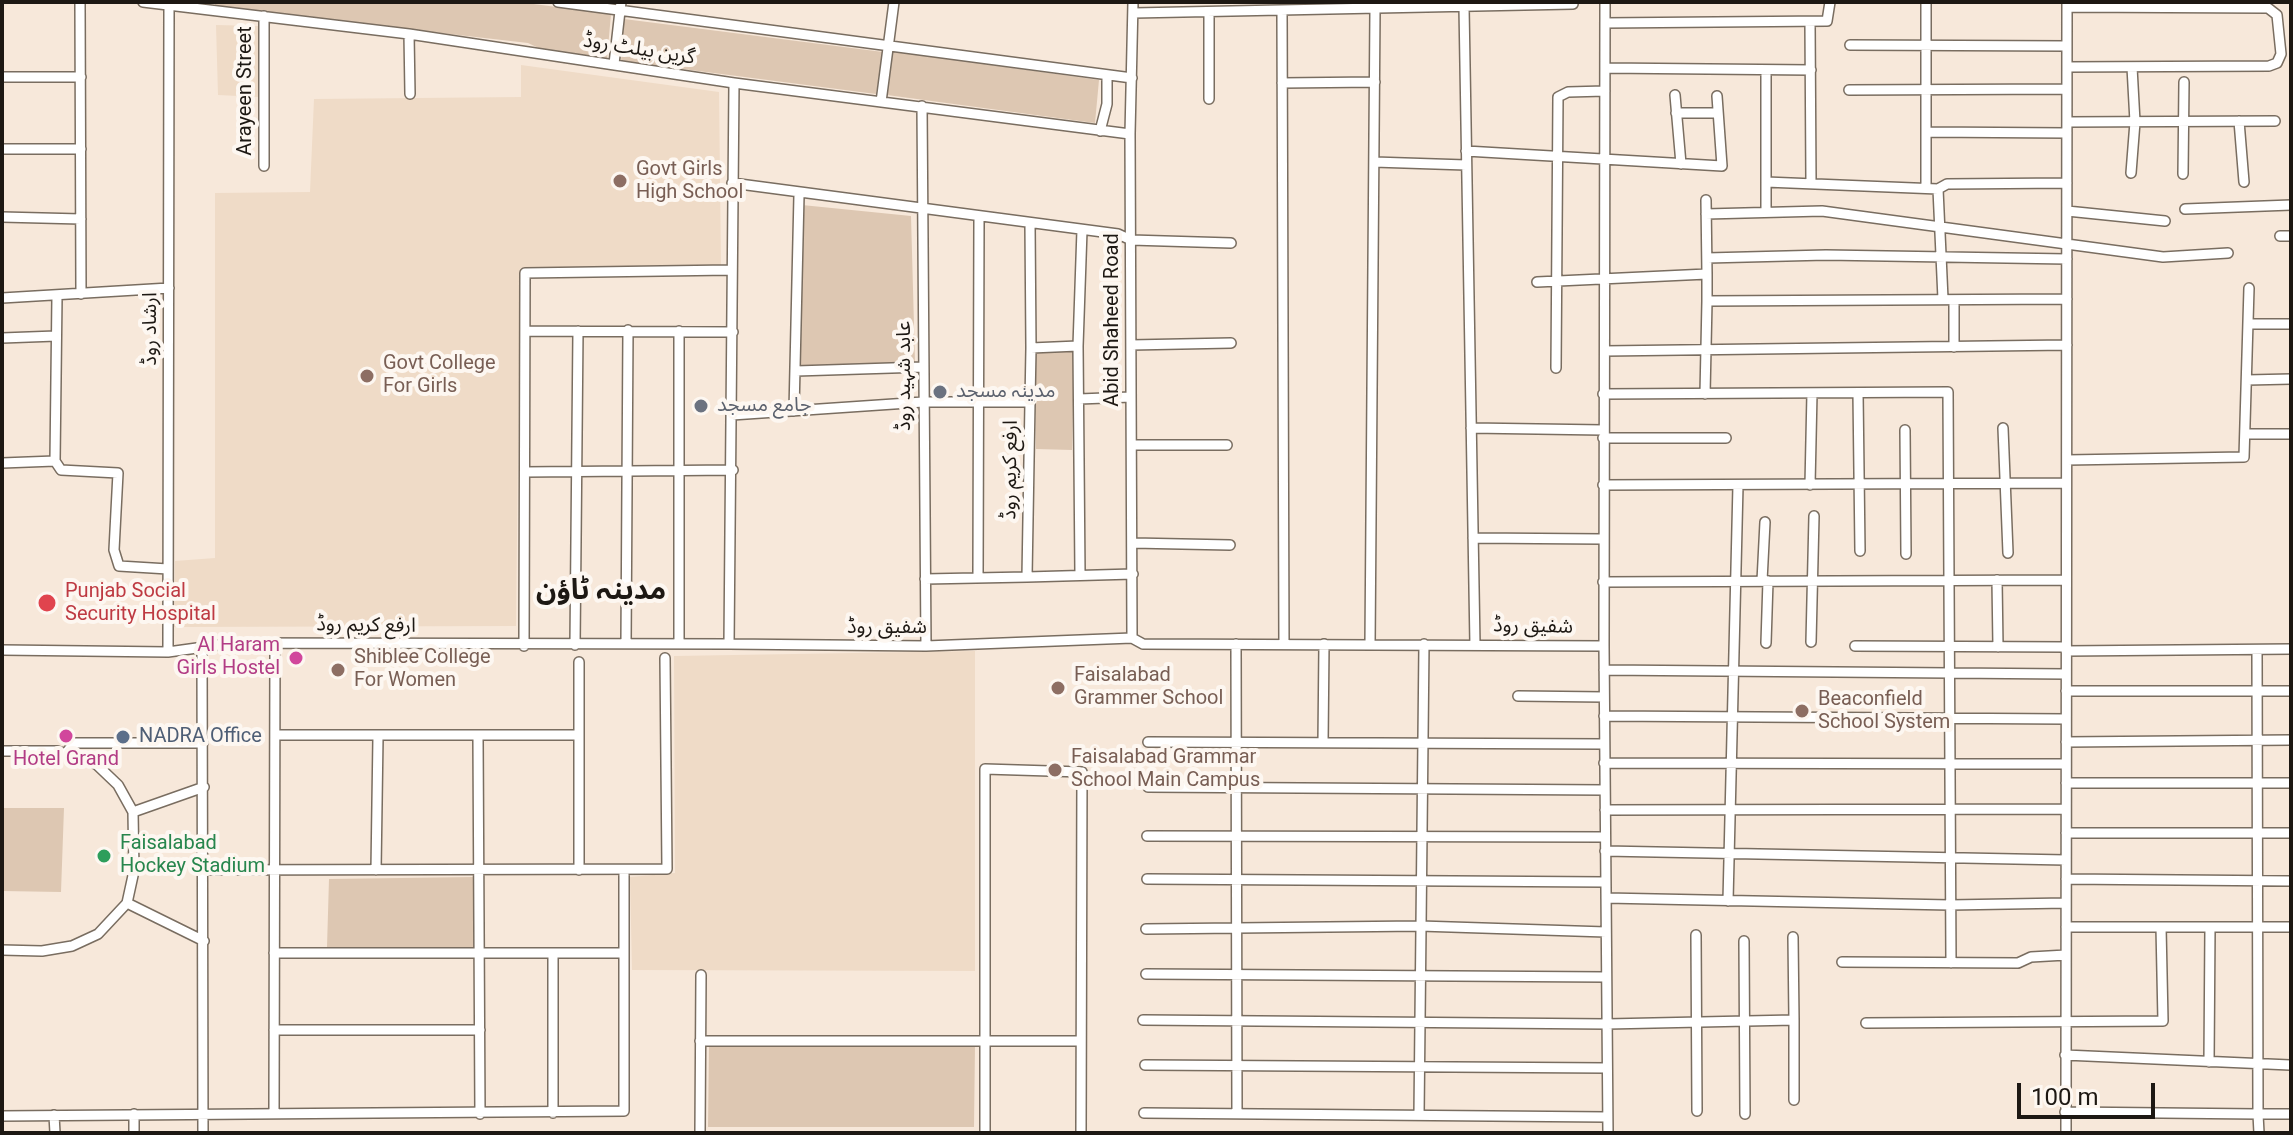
<!DOCTYPE html>
<meta charset="utf-8">
<style>
body{margin:0}
#map{position:relative;width:2293px;height:1135px;overflow:hidden;background:#f7e8da;font-family:Roboto,sans-serif}
canvas{display:block}
.frame{position:absolute;inset:0;border:4px solid #1d1813;pointer-events:none}
.scale{position:absolute;left:2017px;top:1083px;width:138px;height:36px;box-sizing:border-box;border:4px solid #1d1813;border-top:0;padding-left:10px;font-size:24px;line-height:28px;white-space:nowrap;color:#1d1813;-webkit-text-stroke:6px #fdf7f1;paint-order:stroke}
</style>
<div id="map">
<canvas width="2293" height="1135"></canvas>
<div class="frame"></div>
<div class="scale">100 m</div>
</div>
<script>
const g = document.querySelector('canvas').getContext('2d');
g.lineJoin = 'round';
function fill(path, color) { g.fillStyle = color; g.fill(path, 'evenodd'); }
const toPath = rows => new Path2D(rows.map(r => 'M' + r).join(''));
function trace(path, color, width, dash) { g.strokeStyle = color; g.lineWidth = width; g.lineCap = dash ? 'butt' : 'round'; g.setLineDash(dash || []); g.stroke(path); }
function drawText(font, color, halo, rows, align = 'center') {
  g.font = font + ' Roboto,"Noto Sans Arabic",sans-serif'; g.lineWidth = 8; g.setLineDash([]); g.textBaseline = 'middle'; g.strokeStyle = halo; g.fillStyle = color; for (const [text, x, y, turn = 0] of rows) {
    g.save(); g.translate(x, y); g.rotate((+turn || 0) * Math.PI / 180); g.textAlign = isNaN(turn) ? turn : align; if (halo) g.strokeText(text, 0, 0); g.fillText(text, 0, 0); g.restore();
  }
}
const built = toPath([
 [216,25,258,26,259,97,218,95],
 [521,65,719,92,721,265,520,268,516,626,174,627,175,561,215,558,215,193,310,192,314,99,521,97],
 [975,651,975,971,632,970,630,877,675,873,674,656]
]);
const green = toPath([
 [215,2,518,2,611,14,607,59,545,51,528,43,215,7],
 [624,19,883,52,876,94,621,61],
 [892,51,1099,80,1095,123,887,95],
 [802,205,911,216,915,362,799,367],
 [1074,351,1072,450,1036,449,1035,352],
 [2,808,64,808,61,892,2,891],
 [474,877,474,948,327,947,329,879],
 [975,1045,974,1127,708,1127,709,1046]
]);
const minor = toPath([
 [80,2,81,294],
 [143,2,409,34,734,83,1130,134],
 [558,2,1132,78],
 [1605,2,1604,646,1608,1133],
 [1926,2,1926,187],
 [1464,7,1475,644],
 [1282,12,1284,644],
 [1134,13,1573,4],
 [1810,22,1811,182],
 [1605,23,1827,21,1830,2],
 [409,34,410,94],
 [1850,45,2067,46],
 [614,64,621,2],
 [2067,67,2269,66,2277,63,2281,54,2277,15,2268,8,2067,7],
 [1605,68,1811,70],
 [1766,70,1766,212],
 [2,77,81,77],
 [734,83,729,644,926,646,1132,638,1143,644,1604,646],
 [1282,83,1375,82],
 [1849,90,2067,89],
 [1675,95,1681,164],
 [1209,99,1209,13],
 [881,102,894,2],
 [922,106,926,646],
 [1676,113,1718,113],
 [2239,121,2244,182],
 [2067,122,2275,121],
 [1100,131,1107,104,1107,76],
 [1926,132,2067,133],
 [2,149,81,149],
 [1466,151,1722,166,1717,96],
 [1374,162,1466,165],
 [264,166,264,16],
 [2131,173,2135,122,2132,67],
 [2183,174,2184,82],
 [1766,182,1938,189,1947,184,2067,183],
 [732,183,1118,234,1131,240,1231,243],
 [1938,189,1943,299],
 [1706,200,1707,274],
 [2185,209,2291,205],
 [2067,211,2165,221],
 [1706,214,1822,211,2163,257,2228,253],
 [2,217,81,219],
 [1030,224,1031,348],
 [2280,236,2291,236],
 [1707,258,1826,255,2067,259],
 [1537,282,1707,274,1707,301,2067,299],
 [57,296,55,461,61,470,118,473,114,550,119,566,168,569],
 [2,298,169,288],
 [2249,324,2291,324],
 [527,331,733,332],
 [2,338,56,336],
 [1131,345,1231,343],
 [1954,347,1954,300],
 [1605,351,2067,345],
 [1556,368,1558,97,1568,92,1605,91],
 [796,371,923,367],
 [2247,380,2291,379],
 [1858,393,1860,551],
 [1603,394,1948,392,1951,963],
 [1705,394,1707,301],
 [1079,399,1131,397],
 [1030,402,1031,348,1078,346],
 [794,411,799,195],
 [732,415,923,402,1030,402,1027,577,925,579],
 [1471,428,1603,430],
 [2003,428,2008,553],
 [1905,430,1906,554],
 [2246,434,2291,434],
 [1603,438,1726,438],
 [1132,445,1227,445],
 [2067,460,2244,457,2249,288],
 [2,463,55,461],
 [525,472,733,470],
 [1603,485,2066,483],
 [1810,485,1812,393],
 [1473,538,1603,539],
 [1133,543,1230,545],
 [1080,575,1078,346,1082,230],
 [1027,577,1133,574],
 [978,578,979,218],
 [1997,580,1998,647],
 [1762,581,1765,522],
 [1603,582,2066,580],
 [1132,638,1130,134,1133,2],
 [1811,642,1814,516],
 [1766,643,1768,581],
 [626,644,628,330],
 [679,644,679,331],
 [1236,644,1237,1114],
 [1370,644,1375,10],
 [575,645,578,331],
 [524,646,525,273,730,270],
 [1855,646,2066,647],
 [202,649,203,1133],
 [2,650,168,652,233,643,729,644],
 [2066,651,2291,649],
 [168,652,169,6],
 [579,662,579,870],
 [1604,670,2066,674],
 [2066,691,2291,691],
 [1518,696,1604,697],
 [1604,716,2066,719],
 [275,735,578,735],
 [478,737,480,1114],
 [1148,742,1604,744],
 [2066,742,2291,740],
 [1323,743,1324,644],
 [2,751,57,751,96,764,118,785,133,812,134,871,127,903,98,934,72,946,42,951,2,950],
 [66,753,74,743,203,743],
 [1604,763,2066,764],
 [2066,783,2291,783],
 [1148,787,1605,790],
 [1605,810,2066,809],
 [133,812,204,787],
 [2066,833,2291,833],
 [1147,836,1605,837],
 [1605,851,2066,860],
 [204,870,667,869,665,658],
 [376,870,378,737],
 [1147,879,1605,882],
 [2066,879,2291,881],
 [1606,898,1950,905,2066,903],
 [1728,901,1738,485],
 [127,903,204,941],
 [2066,927,2291,927],
 [1146,929,1420,926,1606,932],
 [1696,935,1697,1111],
 [1744,941,1745,1114],
 [274,953,624,953],
 [1842,962,2018,963,2031,957,2066,955],
 [1146,974,1606,977],
 [1143,1020,1607,1024,1794,1020,1793,937],
 [1866,1023,2163,1021,2161,927],
 [274,1030,480,1030],
 [700,1041,1080,1041],
 [2065,1055,2290,1065],
 [2209,1062,2210,927],
 [1145,1065,1607,1068],
 [1794,1100,1794,1020],
 [274,1112,275,643],
 [2065,1112,2258,1114,2257,650],
 [553,1113,553,953],
 [1144,1113,1607,1117],
 [54,1115,55,1133],
 [1419,1115,1424,644],
 [2,1116,624,1111,624,870],
 [134,1133,134,1114],
 [700,1133,701,975],
 [985,1133,985,769,1082,772,1081,1133],
 [2066,1133,2067,2],
 [2259,1133,2258,1114,2291,1114]
]);
const markers = [
 [620,181,8,"#8d6e63"],
 [367,376,8,"#8d6e63"],
 [940,392,8,"#6b7280"],
 [701,406,8,"#6b7280"],
 [47,603,10,"#e0444e"],
 [296,658,8,"#d1479c"],
 [338,670,8,"#8d6e63"],
 [1058,688,8,"#8d6e63"],
 [1802,711,8,"#8d6e63"],
 [66,736,8,"#d1479c"],
 [123,737,8,"#5c6f8a"],
 [1055,770,8,"#8d6e63"],
 [104,856,8,"#2e9e5b"]
];
const streetNames = [
 ["گرین بیلٹ روڈ",639,50,9],
 ["Arayeen Street",246,91,-90],
 ["Abid Shaheed Road",1113,320,-90],
 ["ارشاد روڈ",151,329,-90],
 ["عابد شہید روڈ",905,376,-90],
 ["ارفع کریم روڈ",1011,470,-89],
 ["ارفع کریم روڈ",366,626,1],
 ["شفیق روڈ",1533,627,1],
 ["شفیق روڈ",887,628]
];
const educationNames = [
 ["Govt Girls",636,170],
 ["High School",636,193],
 ["Govt College",383,364],
 ["For Girls",383,387],
 ["Shiblee College",354,658],
 ["For Women",354,681],
 ["Faisalabad",1074,676],
 ["Grammer School",1074,699],
 ["Beaconfield",1818,700],
 ["School System",1818,723],
 ["Faisalabad Grammar",1071,758],
 ["School Main Campus",1071,781]
];
const worshipNames = [
 ["مدینہ مسجد",956,392],
 ["جامع مسجد",717,406]
];
const healthNames = [
 ["Punjab Social",65,592],
 ["Security Hospital",65,615]
];
const hotelNames = [
 ["Al Haram",280,646],
 ["Girls Hostel",280,669],
 ["Hotel Grand",66,760,"center"]
];
const serviceNames = [
 ["NADRA Office",139,737]
];
const leisureNames = [
 ["Faisalabad",120,844],
 ["Hockey Stadium",120,867]
];
const districtNames = [
 ["مدینہ ٹاؤن",601,592]
];
fill(built, '#efdbc7');
fill(green, '#ddc7b2');
trace(minor, '#796d60', 12);
trace(minor, '#fff', 9);
for (const [x, y, r, color] of markers) { const dot = new Path2D(); dot.arc(x, y, r, 0, 2 * Math.PI); g.fillStyle = color; g.fill(dot); trace(dot, '#fdf7f1', 3); }
drawText('20px', '#1d1813', '#fdf7f1', streetNames);
drawText('20px', '#785e54', '#fdf7f1', educationNames, 'left');
drawText('20px', '#5b616d', '#fdf7f1', worshipNames, 'left');
drawText('20px', '#be3a42', '#fdf7f1', healthNames, 'left');
drawText('20px', '#b23c85', '#fdf7f1', hotelNames, 'right');
drawText('20px', '#4e5e75', '#fdf7f1', serviceNames, 'left');
drawText('20px', '#27864d', '#fdf7f1', leisureNames, 'left');
drawText('bold 28px', '#1d1813', '#fdf7f1', districtNames);
</script>
